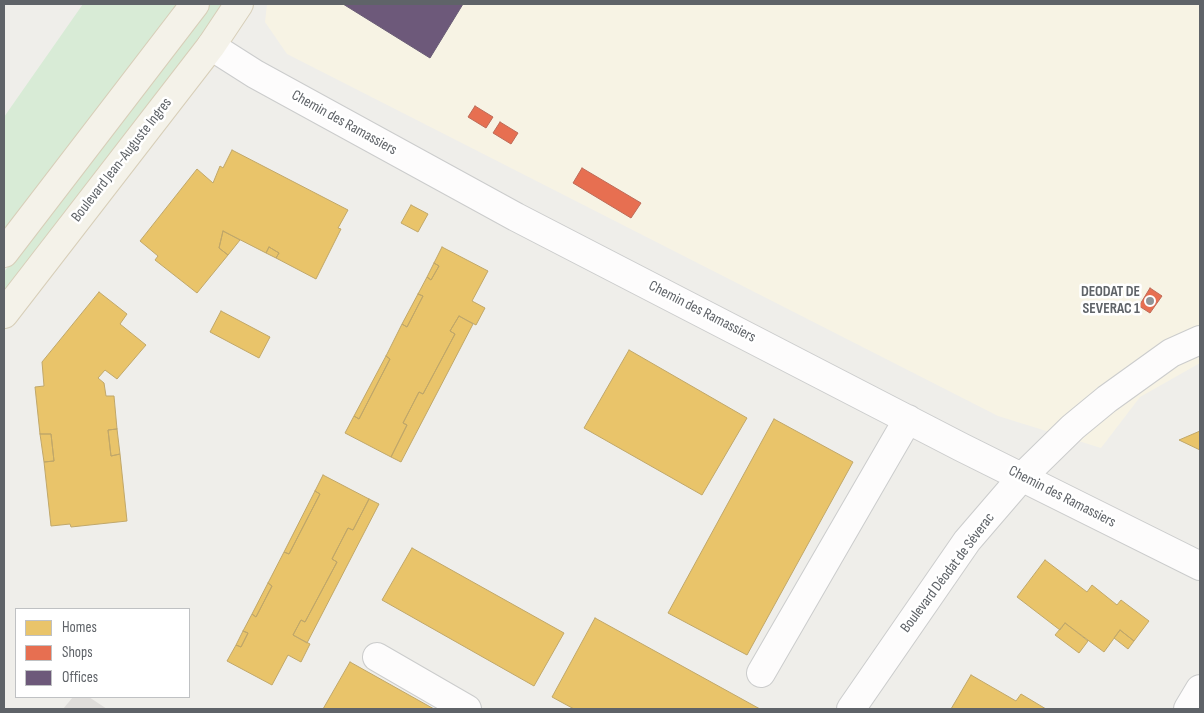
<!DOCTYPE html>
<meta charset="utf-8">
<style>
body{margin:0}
#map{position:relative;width:1204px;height:713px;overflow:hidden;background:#efeeea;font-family:"Sofia Sans Condensed",sans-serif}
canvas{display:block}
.frame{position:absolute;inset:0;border:5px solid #5f6368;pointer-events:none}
.legend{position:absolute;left:15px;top:608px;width:175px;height:90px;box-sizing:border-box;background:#fff;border:1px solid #bfc1c3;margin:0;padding:6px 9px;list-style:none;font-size:15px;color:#5f6368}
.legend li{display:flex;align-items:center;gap:10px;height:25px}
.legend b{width:25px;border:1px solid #bfc1c3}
</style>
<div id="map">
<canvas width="1204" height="713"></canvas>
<div class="frame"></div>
<ul class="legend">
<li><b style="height:14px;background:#e9c46a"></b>Homes</li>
<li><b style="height:14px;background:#e76f51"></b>Shops</li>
<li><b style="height:14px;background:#6d597a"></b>Offices</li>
</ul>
</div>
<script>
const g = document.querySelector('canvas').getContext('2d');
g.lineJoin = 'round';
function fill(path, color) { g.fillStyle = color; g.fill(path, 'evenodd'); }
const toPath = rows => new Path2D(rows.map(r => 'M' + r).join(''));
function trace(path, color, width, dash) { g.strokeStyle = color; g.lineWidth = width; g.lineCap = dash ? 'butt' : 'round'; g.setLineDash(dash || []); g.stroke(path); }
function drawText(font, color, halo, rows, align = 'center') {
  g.font = font + ' "Sofia Sans Condensed",sans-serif'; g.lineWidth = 5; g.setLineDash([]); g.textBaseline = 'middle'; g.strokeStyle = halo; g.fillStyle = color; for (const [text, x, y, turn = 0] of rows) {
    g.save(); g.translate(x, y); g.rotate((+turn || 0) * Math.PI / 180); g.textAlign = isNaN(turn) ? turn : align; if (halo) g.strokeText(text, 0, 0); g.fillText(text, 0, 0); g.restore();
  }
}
const commercial = toPath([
 [267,4,1200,4,1200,363,1140,397,1101,448,998,416,287,54,265,22]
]);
const industrial = toPath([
 [73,697,89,697,107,709,63,709]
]);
const green = toPath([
 [83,4,179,4,4,240,4,117],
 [205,4,224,4,4,299,4,272,69,188]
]);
const homes = toPath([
 [232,150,348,210,338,228,341,229,316,279,276,258,279,253,269,247,266,253,223,231,219,248,228,255,197,293,155,260,158,256,140,241,197,169,213,183,220,166,223,168,232,150],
 [411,205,428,214,418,232,401,223,411,205],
 [223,231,240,240,228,255,219,248,223,231],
 [269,247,279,253,276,258,266,253,269,247],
 [442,247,488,271,472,301,485,308,476,325,459,316,450,331,455,334,423,394,419,392,403,423,407,425,391,457,345,433,354,416,359,419,390,359,386,356,402,324,407,327,423,296,418,294,427,277,431,280,439,266,434,263,442,247],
 [434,263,439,266,431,280,427,277,434,263],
 [99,292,127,314,120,324,146,345,117,379,105,370,98,378,104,383,106,396,114,396,117,429,108,430,111,456,120,454,127,521,71,527,70,524,51,526,44,462,54,461,51,434,40,434,35,387,44,386,42,362,99,292],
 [418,294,423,296,407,327,402,324,418,294],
 [221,311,270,337,259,358,210,332,221,311],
 [459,316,473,324,401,462,391,457,407,425,403,423,419,392,423,394,455,334,450,331,459,316],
 [629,350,747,418,702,495,584,428,629,350],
 [386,356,390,359,359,419,354,416,386,356],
 [774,419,853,462,747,655,668,613,774,419],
 [117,429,120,454,111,456,108,430,117,429],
 [1200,431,1200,450,1179,440,1200,431],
 [40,434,51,434,54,461,44,462,40,434],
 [323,475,369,499,353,530,348,528,332,559,337,562,305,622,301,620,293,635,310,644,301,662,288,655,272,685,227,661,236,645,241,647,248,633,243,631,252,614,256,617,272,586,268,583,284,552,289,554,320,494,315,491,323,475],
 [315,491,320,494,289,554,284,552,315,491],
 [369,499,379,504,307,643,293,635,301,620,305,622,337,562,332,559,348,528,353,530,369,499],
 [412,548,564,633,534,686,382,600,412,548],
 [1045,560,1087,592,1092,585,1117,605,1121,600,1149,621,1134,641,1120,630,1104,652,1065,623,1060,630,1017,597,1045,560],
 [268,583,272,586,256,617,252,614,268,583],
 [595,618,760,709,574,709,552,697,595,618],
 [1065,623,1088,641,1079,653,1055,635,1065,623],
 [1120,630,1134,641,1128,649,1114,638,1120,630],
 [243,631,248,633,241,647,236,645,243,631],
 [350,662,434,709,323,709,350,662],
 [971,675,1016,701,1021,694,1046,709,951,709,971,675]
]);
const shops = toPath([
 [475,106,493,117,486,128,468,117,475,106],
 [500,122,518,133,511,144,493,133,500,122],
 [582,168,641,203,631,218,573,183,582,168],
 [1150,288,1162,296,1150,313,1139,306,1150,288]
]);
const offices = toPath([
 [343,4,463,4,430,58,343,4]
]);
const minor = toPath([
 [211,46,255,74,516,217,961,447,1200,566],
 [377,657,467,709],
 [761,673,908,419],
 [851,709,967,541,1022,477,1073,427,1107,399,1171,353,1200,340],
 [1188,709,1200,689]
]);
const major = toPath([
 [4,253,195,4],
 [4,314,211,46,239,4]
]);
const markers = [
 [1150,301,5,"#919496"]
];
const streetNames = [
 ["Chemin des Ramassiers",344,123,29],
 ["Boulevard Jean-Auguste Ingres",122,160,-52],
 ["Chemin des Ramassiers",702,312,27],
 ["Chemin des Ramassiers",1062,497,27],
 ["Boulevard Déodat de Séverac",948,573,-53]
];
const poiNames = [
 ["DEODAT DE",1140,292],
 ["SEVERAC 1",1140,309]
];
fill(commercial, '#f7f3e4');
fill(industrial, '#dfddda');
fill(green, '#d8ebd6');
fill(homes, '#e9c46a');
trace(homes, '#c0a769', 1);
fill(shops, '#e76f51');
trace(shops, '#be6b58', 1);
fill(offices, '#6d597a');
trace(offices, '#695c75', 1);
trace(minor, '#cbcccc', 30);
trace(major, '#d7ceb8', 30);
trace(minor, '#fdfcfc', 28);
trace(major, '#f4f2e9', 28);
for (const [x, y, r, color] of markers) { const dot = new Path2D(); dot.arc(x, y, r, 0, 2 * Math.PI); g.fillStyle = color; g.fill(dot); trace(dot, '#fff', 2); }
drawText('15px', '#5f6368', '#fff', streetNames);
drawText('bold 15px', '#5f6368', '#fff', poiNames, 'right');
</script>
